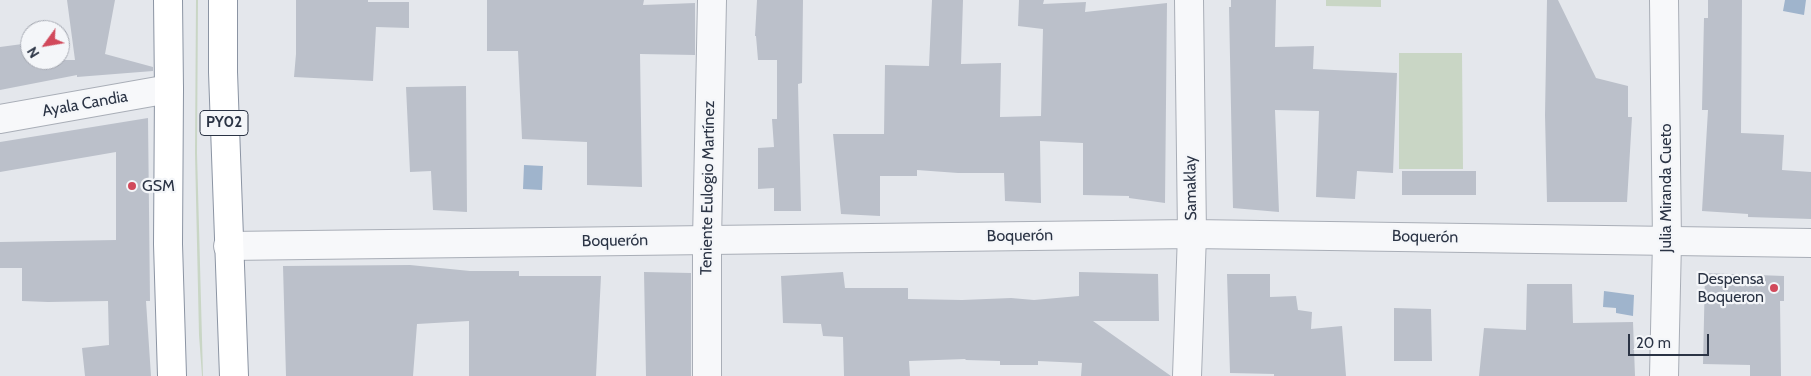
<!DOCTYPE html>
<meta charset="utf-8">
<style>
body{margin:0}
#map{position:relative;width:1811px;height:376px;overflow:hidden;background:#e4e7ec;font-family:Cabin,sans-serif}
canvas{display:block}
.north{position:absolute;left:20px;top:20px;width:50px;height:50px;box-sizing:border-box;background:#f4f6f9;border:1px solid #a4a8b1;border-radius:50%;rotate:238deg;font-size:14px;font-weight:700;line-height:20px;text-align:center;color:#2b3445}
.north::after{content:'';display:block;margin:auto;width:18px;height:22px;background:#d1495b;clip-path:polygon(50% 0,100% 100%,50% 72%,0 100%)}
.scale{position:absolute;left:1628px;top:334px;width:81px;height:22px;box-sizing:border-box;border:2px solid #2b3445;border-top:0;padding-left:6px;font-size:15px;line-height:18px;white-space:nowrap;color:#2b3445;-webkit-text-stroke:4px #f4f6f9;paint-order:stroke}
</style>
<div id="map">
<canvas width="1811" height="376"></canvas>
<div class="north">N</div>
<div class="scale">20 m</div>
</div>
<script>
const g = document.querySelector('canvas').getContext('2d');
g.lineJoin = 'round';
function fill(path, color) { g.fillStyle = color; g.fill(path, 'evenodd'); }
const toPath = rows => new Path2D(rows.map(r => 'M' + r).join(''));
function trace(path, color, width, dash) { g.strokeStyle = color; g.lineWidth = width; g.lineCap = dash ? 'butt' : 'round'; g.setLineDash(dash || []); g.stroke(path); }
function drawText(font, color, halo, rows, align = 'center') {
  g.font = font + ' Cabin,sans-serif'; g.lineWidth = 4.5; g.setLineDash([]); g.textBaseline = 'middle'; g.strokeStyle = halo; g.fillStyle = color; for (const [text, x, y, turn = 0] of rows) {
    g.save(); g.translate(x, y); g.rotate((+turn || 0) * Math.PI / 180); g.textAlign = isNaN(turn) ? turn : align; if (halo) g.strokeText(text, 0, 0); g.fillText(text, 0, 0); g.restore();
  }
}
const green = toPath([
 [196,0,198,0,197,153,203,376,202,376,199,335,195,153],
 [1326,0,1381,0,1381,7,1326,6],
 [1399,53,1462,53,1463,169,1399,169]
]);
const water = toPath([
 [1785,0,1806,0,1804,15,1783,11],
 [524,165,543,166,542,190,523,189],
 [1604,291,1634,295,1633,316,1616,313,1616,308,1603,307]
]);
const building = toPath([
 [67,0,115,0,105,54,153,67,153,71,77,77,77,75,0,90,0,47,30,43,30,60,75,60],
 [296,0,368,0,368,2,409,2,409,28,376,27,373,81,294,77,296,54],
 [487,0,644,0,643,5,695,3,695,55,640,54,642,187,587,185,587,142,522,139,518,51,487,51],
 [757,0,803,0,802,83,798,84,801,211,774,211,774,188,758,189,758,148,774,147,772,119,777,119,777,60,758,60,756,36,755,36],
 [932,0,963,0,961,64,1001,63,1000,117,1041,116,1043,29,1018,26,1019,0,1044,0,1043,4,1086,2,1085,12,1167,3,1165,203,1129,198,1129,196,1083,195,1083,143,1040,141,1041,203,1005,201,1004,173,958,173,917,170,917,176,880,176,880,216,841,214,833,134,884,134,885,65,929,66],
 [1231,0,1276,0,1275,47,1314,46,1313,69,1397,73,1393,173,1357,171,1355,199,1316,197,1319,111,1275,110,1279,212,1233,208,1229,7,1231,7],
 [1547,0,1558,0,1596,78,1628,86,1628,117,1632,117,1627,202,1547,202,1545,115],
 [1708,0,1742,0,1741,133,1784,135,1782,170,1811,172,1811,219,1748,217,1748,214,1702,211,1708,110,1702,110,1704,18,1708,18],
 [466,86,467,212,433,210,431,171,410,172,406,87],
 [148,118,150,301,146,301,151,376,85,376,82,348,109,345,108,301,48,302,22,301,22,268,0,268,0,242,116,240,116,152,0,172,0,142],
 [1402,171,1476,171,1476,195,1402,195],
 [410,265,470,271,519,271,519,276,601,276,596,376,469,376,469,321,417,324,413,376,286,376,283,266],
 [644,272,691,273,691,376,646,376],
 [843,272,845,288,908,288,908,299,962,300,1011,298,1034,300,1079,296,1079,272,1158,274,1159,321,1093,321,1171,376,1081,376,1082,363,1038,361,1038,365,1000,365,1000,361,966,360,965,359,909,361,910,376,844,376,843,337,823,336,821,324,783,323,781,276],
 [1705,273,1784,276,1784,301,1780,301,1781,376,1750,376,1750,365,1703,364],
 [1227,274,1270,274,1270,297,1296,296,1298,310,1312,312,1311,329,1342,326,1346,376,1274,376,1274,374,1230,373],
 [1527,284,1572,284,1573,323,1633,322,1635,376,1479,376,1484,328,1526,330],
 [1394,308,1431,309,1432,361,1394,361]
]);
const minor = toPath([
 [0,119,169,89],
 [228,246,1192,234,1811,243],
 [1187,376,1192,234,1189,0]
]);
const tertiary = toPath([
 [707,376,707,240,712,0],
 [1664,376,1667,241,1664,0]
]);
const trunk = toPath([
 [168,0,169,89,168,244,172,376],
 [223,0,223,72,234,376]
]);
const markers = [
 [132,186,5,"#d1495b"],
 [1774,288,5,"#d1495b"]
];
const shields = [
 [224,123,48]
];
const shieldNames = [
 ["PY02",224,123]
];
const streetNames = [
 ["Ayala Candia",85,104,-10],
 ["Teniente Eulogio Martínez",708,188,-89],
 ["Samaklay",1191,188,-91],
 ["Julia Miranda Cueto",1666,188,-90],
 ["Boquerón",1020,236,-1],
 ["Boquerón",1425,237,1],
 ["Boquerón",615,241,-1]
];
const poiNames = [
 ["GSM",142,186],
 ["Despensa",1764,279,"right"],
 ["Boqueron",1764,297,"right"]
];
fill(green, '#c9d6c5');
fill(water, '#9fb4cc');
fill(building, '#bbc0ca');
trace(minor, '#a9aeb7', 30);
trace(tertiary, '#a9aeb7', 30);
trace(trunk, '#8b94a3', 30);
trace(minor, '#f7f8fa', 28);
trace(tertiary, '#f7f8fa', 28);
trace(trunk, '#fff', 28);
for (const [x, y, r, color] of markers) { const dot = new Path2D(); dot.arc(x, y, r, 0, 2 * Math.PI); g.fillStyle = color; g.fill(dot); trace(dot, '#f4f6f9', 2); }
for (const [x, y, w] of shields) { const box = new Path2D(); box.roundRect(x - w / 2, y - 12.5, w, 25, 4); g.fillStyle = '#f4f6f9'; g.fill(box); trace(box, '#2b3445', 1); }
drawText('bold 15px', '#2b3445', null, shieldNames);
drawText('16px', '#2b3445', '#f4f6f9', streetNames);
drawText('16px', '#2b3445', '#f4f6f9', poiNames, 'left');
</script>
